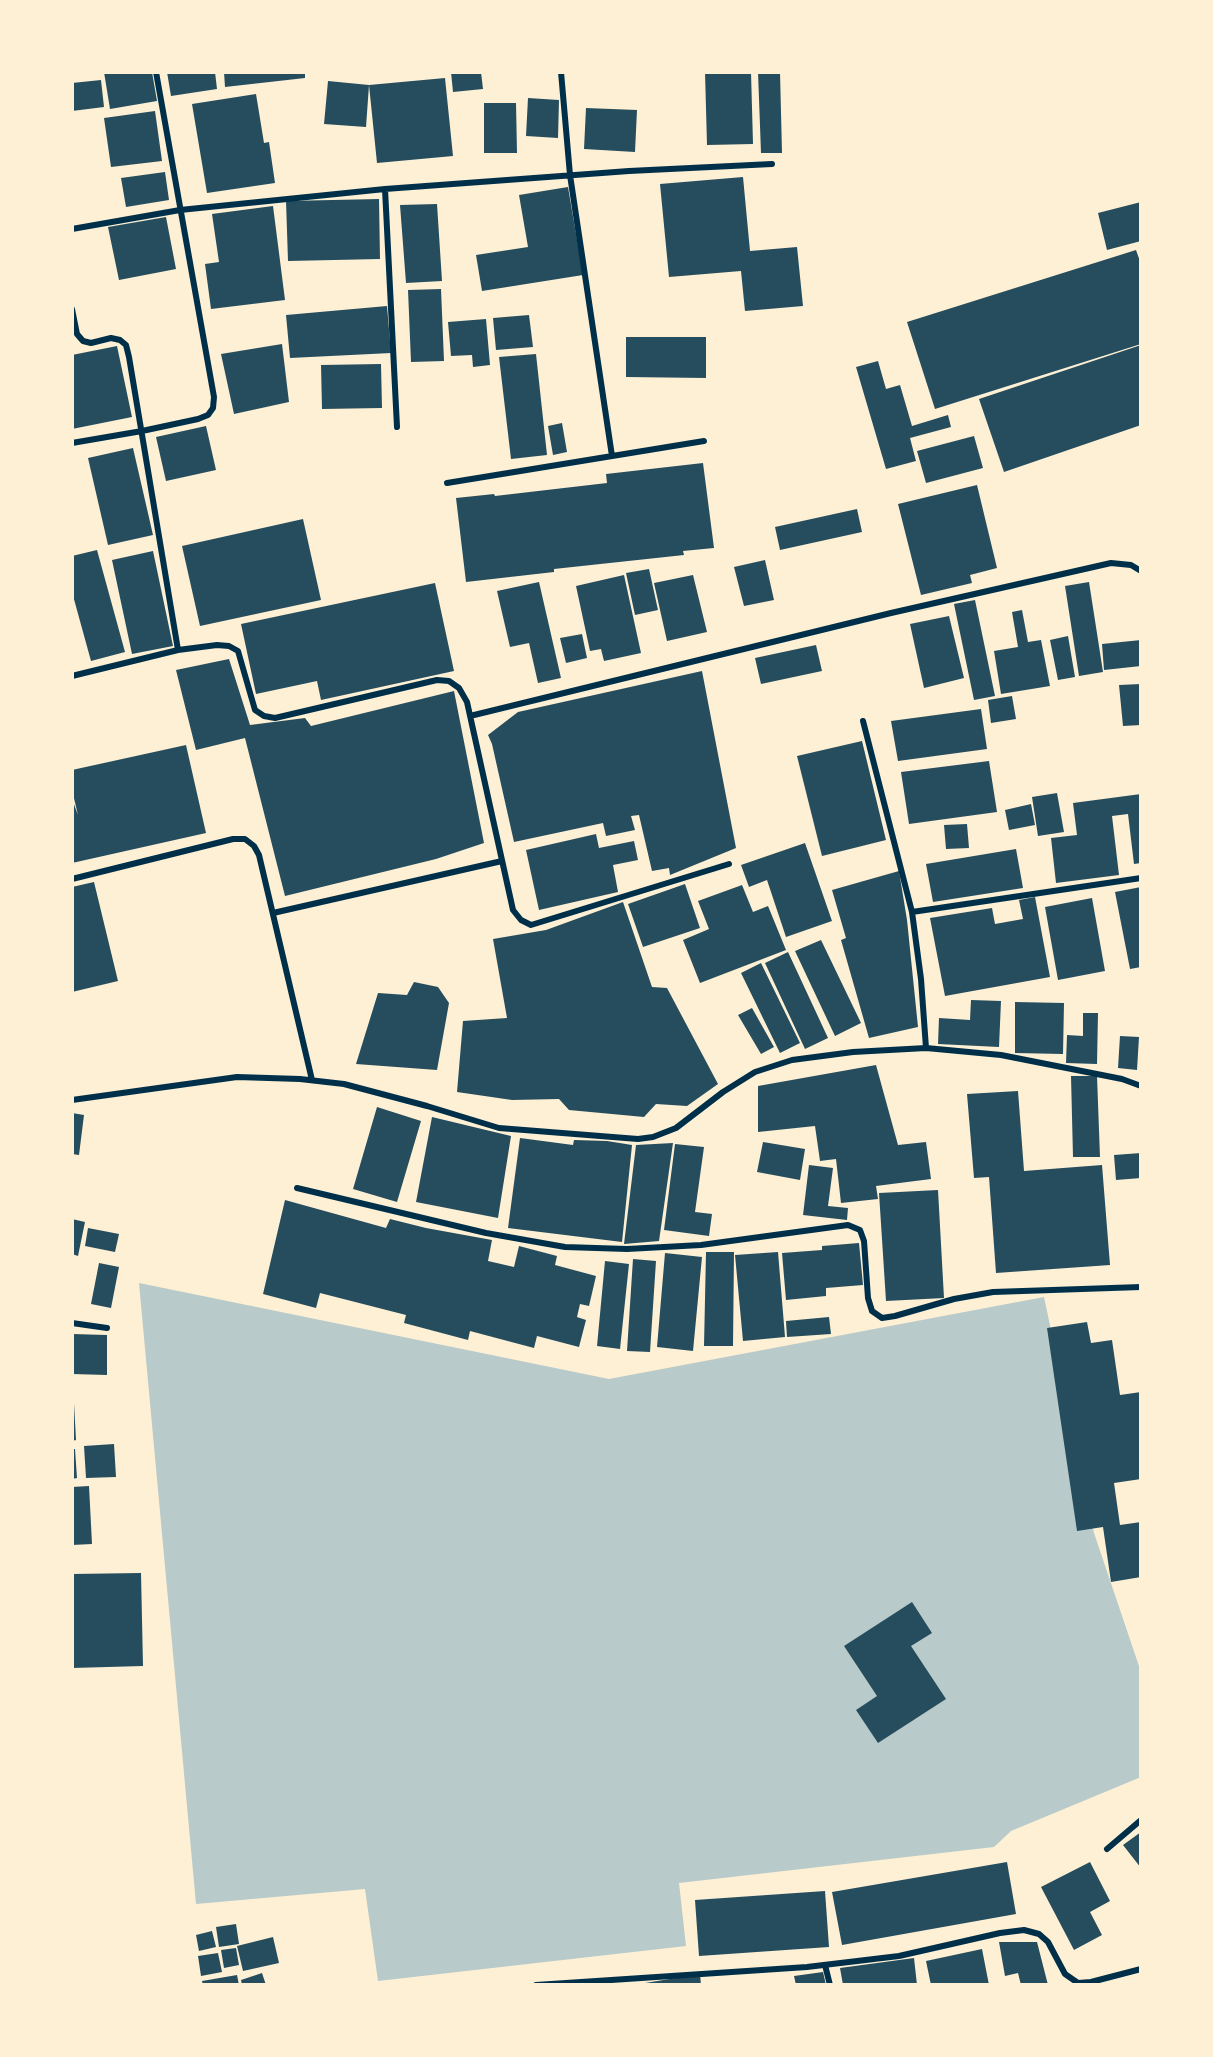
<!DOCTYPE html>
<style>
body{margin:0}
#map{position:relative;width:1213px;height:2057px;overflow:hidden;background:#fdf0d5;font-family:Arial,sans-serif}
canvas{display:block}
.frame{position:absolute;inset:0;border:74px solid #fdf0d5;pointer-events:none}
</style>
<div id="map">
<canvas width="1213" height="2057"></canvas>
<div class="frame"></div>
</div>
<script>
const g = document.querySelector('canvas').getContext('2d');
g.lineJoin = 'round';
function fill(path, color) { g.fillStyle = color; g.fill(path, 'evenodd'); }
const toPath = rows => new Path2D(rows.map(r => 'M' + r).join(''));
function trace(path, color, width, dash) { g.strokeStyle = color; g.lineWidth = width; g.lineCap = dash ? 'butt' : 'round'; g.setLineDash(dash || []); g.stroke(path); }
const green = toPath([
 [139,1283,609,1379,1044,1297,1094,1533,1141,1672,1141,1777,1011,1831,994,1847,679,1883,686,1946,378,1981,365,1889,196,1904]
]);
const building = toPath([
 [104,72,152,72,157,101,110,109],
 [167,72,215,72,217,89,171,96],
 [224,72,305,72,305,78,225,87],
 [451,72,481,72,483,89,453,92],
 [705,72,751,72,753,144,707,145],
 [758,72,780,72,782,153,761,153],
 [445,78,453,156,377,163,369,85],
 [101,80,104,107,72,111,72,83],
 [328,81,369,85,366,127,324,124],
 [256,94,264,143,269,142,275,183,207,193,192,104],
 [528,98,559,100,558,138,526,136],
 [484,103,516,103,517,153,484,153],
 [586,108,637,110,635,152,584,149],
 [155,111,162,161,111,167,104,118],
 [165,172,169,200,126,207,121,178],
 [743,177,750,251,797,247,803,306,745,311,741,271,669,277,660,184],
 [568,187,583,275,482,291,476,255,528,247,519,195],
 [379,199,380,259,288,261,286,201],
 [1141,202,1141,241,1107,250,1098,213],
 [437,204,442,281,406,283,400,205],
 [273,206,285,300,211,309,205,264,219,262,212,214],
 [166,217,176,269,119,280,108,227],
 [1136,250,1141,264,1141,344,935,409,907,322],
 [441,289,444,361,411,362,408,290],
 [387,306,391,353,290,358,286,315],
 [529,315,533,347,496,350,493,318],
 [486,319,490,365,473,367,472,355,451,356,448,322],
 [626,337,706,337,706,378,626,377],
 [282,344,289,402,234,414,221,354],
 [1141,345,1141,425,1004,472,979,399],
 [117,346,132,417,72,429,72,355],
 [536,354,547,455,511,459,499,357],
 [878,361,886,389,900,385,912,426,948,415,951,427,910,438,916,461,886,469,856,367],
 [381,364,382,408,322,409,321,365],
 [562,423,567,452,553,455,548,426],
 [206,426,216,470,166,481,156,437],
 [974,436,983,468,926,483,917,451],
 [133,448,153,535,108,545,88,458],
 [703,463,714,548,683,551,684,555,554,569,554,572,466,582,456,498,494,494,495,496,607,483,606,474],
 [977,485,997,568,970,575,972,583,921,595,898,504],
 [857,509,862,532,780,550,775,527],
 [303,519,321,600,200,626,182,546],
 [97,550,125,652,91,661,72,592,72,556],
 [153,551,173,646,132,654,112,560],
 [765,560,774,600,744,606,734,567],
 [649,569,658,610,635,615,626,573],
 [624,575,641,653,604,661,601,649,590,651,576,586],
 [693,575,707,632,667,641,654,583],
 [539,582,561,678,538,683,529,643,510,647,497,591],
 [1089,582,1103,672,1079,676,1065,586],
 [435,583,454,671,321,700,317,681,256,694,241,624],
 [975,600,995,696,974,700,954,604],
 [1022,610,1028,642,1041,640,1050,686,1001,694,994,651,1018,647,1012,612],
 [949,616,964,678,924,688,910,624],
 [582,634,587,658,566,663,560,638],
 [1068,636,1075,677,1058,680,1050,640],
 [1141,640,1141,666,1104,670,1102,644],
 [816,645,822,671,761,684,755,658],
 [229,659,250,725,305,718,311,726,454,691,484,843,436,859,285,896,245,738,196,750,176,670],
 [702,671,736,848,670,875,669,868,652,871,639,815,631,816,635,830,606,836,603,823,514,842,492,744,488,735,518,712],
 [1141,684,1141,725,1123,726,1119,685],
 [1012,696,1016,719,991,723,988,700],
 [981,709,987,749,898,761,891,721],
 [862,741,886,840,822,856,797,756],
 [186,745,206,833,72,863,72,799,78,815,72,790,72,770],
 [989,761,997,812,909,824,901,772],
 [1057,793,1064,832,1038,836,1032,797],
 [1141,794,1141,863,1134,864,1128,814,1112,816,1119,875,1056,883,1051,838,1077,835,1073,803],
 [1031,804,1035,825,1009,830,1005,810],
 [967,824,969,848,946,849,944,825],
 [596,834,599,848,634,841,638,860,613,865,618,892,539,910,526,850],
 [805,843,832,921,786,937,767,880,749,887,741,865],
 [1016,849,1023,888,933,902,926,864],
 [899,871,907,920,918,1027,869,1038,841,940,846,938,832,890],
 [94,882,118,981,72,992,72,887],
 [685,884,700,928,643,947,628,904],
 [742,885,753,912,768,906,786,950,700,983,683,940,709,929,698,901],
 [1141,887,1141,967,1130,969,1115,892],
 [1035,897,1050,977,945,996,930,918,992,908,995,924,1023,919,1019,900],
 [1092,898,1105,971,1058,980,1045,907],
 [623,902,652,987,667,988,718,1084,687,1106,656,1104,644,1117,569,1110,559,1099,512,1100,457,1092,463,1021,507,1018,493,939,546,930],
 [821,940,861,1023,835,1036,795,951],
 [788,952,828,1038,805,1049,765,963],
 [761,963,800,1043,780,1053,741,973],
 [414,982,438,987,449,1003,437,1070,356,1064,378,993,407,995],
 [971,1000,1001,1001,999,1047,938,1044,939,1018,970,1020],
 [1015,1002,1064,1003,1063,1054,1015,1053],
 [752,1008,774,1047,761,1054,738,1015],
 [1083,1013,1098,1013,1097,1064,1066,1063,1067,1035,1083,1036],
 [1120,1036,1139,1037,1137,1070,1118,1068],
 [876,1065,898,1145,926,1142,931,1179,876,1186,878,1199,841,1203,836,1159,820,1161,815,1126,758,1132,758,1086],
 [1071,1076,1097,1076,1100,1157,1073,1157],
 [1018,1091,1024,1171,1102,1165,1110,1265,996,1273,989,1177,974,1178,967,1094],
 [377,1107,421,1121,397,1202,353,1189],
 [72,1113,84,1115,79,1155,72,1154],
 [432,1117,511,1136,498,1218,416,1202],
 [520,1138,573,1145,574,1140,607,1141,632,1145,622,1242,508,1228],
 [763,1142,805,1149,800,1180,757,1172],
 [673,1143,659,1241,624,1244,636,1145],
 [675,1144,704,1147,695,1212,712,1214,709,1236,664,1230],
 [1141,1153,1141,1178,1116,1180,1114,1155],
 [809,1165,833,1168,828,1206,848,1208,847,1220,803,1215],
 [938,1190,944,1298,886,1301,879,1193],
 [285,1200,386,1228,390,1219,426,1228,492,1240,488,1261,514,1267,519,1246,557,1256,555,1265,596,1276,589,1306,580,1304,577,1317,586,1320,579,1347,537,1336,534,1348,470,1331,468,1340,404,1323,406,1315,320,1293,316,1308,263,1294],
 [72,1219,85,1222,78,1256,72,1254],
 [88,1228,119,1234,115,1252,85,1246],
 [859,1243,863,1285,826,1288,826,1296,786,1300,782,1253,822,1250,822,1246],
 [706,1252,734,1252,733,1346,704,1346],
 [778,1252,785,1337,743,1341,735,1255],
 [665,1253,702,1257,693,1351,657,1347],
 [633,1259,656,1261,650,1352,627,1351],
 [605,1261,629,1264,620,1349,597,1346],
 [99,1263,119,1267,111,1308,91,1304],
 [829,1317,831,1334,787,1337,786,1321],
 [1087,1322,1091,1343,1112,1340,1120,1395,1141,1392,1141,1479,1114,1483,1120,1525,1141,1522,1141,1577,1111,1582,1103,1527,1077,1531,1047,1328],
 [72,1334,107,1335,107,1375,72,1374],
 [72,1403,74,1403,76,1440,72,1441],
 [114,1444,116,1477,86,1478,84,1446],
 [72,1449,75,1449,77,1478,72,1479],
 [89,1486,92,1544,72,1545,72,1487],
 [141,1573,143,1666,72,1668,72,1574],
 [912,1602,932,1633,911,1646,946,1699,878,1743,856,1710,877,1696,844,1646],
 [1141,1832,1141,1868,1123,1845],
 [1007,1862,1016,1914,842,1945,832,1892],
 [1090,1862,1110,1901,1090,1912,1102,1935,1074,1950,1041,1887],
 [825,1891,829,1947,699,1956,695,1900],
 [236,1924,239,1944,219,1947,216,1927],
 [212,1931,216,1947,199,1951,196,1935],
 [273,1937,279,1963,243,1971,237,1946],
 [999,1942,1037,1942,1048,1985,1021,1985,1018,1973,1005,1976],
 [236,1948,239,1965,224,1968,221,1950],
 [982,1949,989,1985,931,1985,926,1961],
 [218,1953,222,1972,201,1976,198,1956],
 [914,1958,917,1985,843,1985,840,1968],
 [823,1972,826,1985,796,1985,794,1976],
 [262,1973,266,1985,242,1985,241,1980],
 [700,1974,701,1985,639,1985,639,1984],
 [237,1975,239,1985,203,1985,202,1981]
]);
const minor = toPath([
 [561,72,570,175,612,456],
 [385,189,397,427],
 [72,229,180,210,385,189,629,171,772,164],
 [72,309,77,334,83,341,91,343,111,338,120,340,126,345,129,357,178,650],
 [72,443,142,431,198,419,208,415,213,408,214,397,156,72],
 [447,483,704,441],
 [72,676,178,650,217,645,229,646,238,651,255,710,264,716,275,718,437,680,449,681,459,688,467,702,513,910,521,920,531,925,729,864],
 [470,716,891,613,1111,563,1131,565,1141,571],
 [863,721,912,912,921,979,926,1048],
 [72,879,233,839,245,839,254,846,259,855,312,1080],
 [912,912,1141,878],
 [273,913,502,861],
 [72,1100,237,1077,300,1079,344,1084,427,1106,499,1128,638,1139,653,1137,676,1128,723,1092,755,1072,792,1060,853,1052,926,1048,1001,1055,1122,1079,1141,1086],
 [297,1188,486,1233,565,1247,627,1249,701,1245,848,1225,860,1230,864,1241,868,1298,872,1311,882,1318,895,1316,954,1299,993,1292,1141,1287],
 [72,1323,107,1328],
 [1107,1849,1141,1820],
 [825,1965,830,1985],
 [536,1985,807,1967,899,1956,1000,1933,1024,1930,1039,1934,1048,1942,1065,1974,1078,1983,1091,1982,1141,1969]
]);
fill(green, '#b9caca');
fill(building, '#264d5e');
trace(minor, '#003049', 6);
</script>
